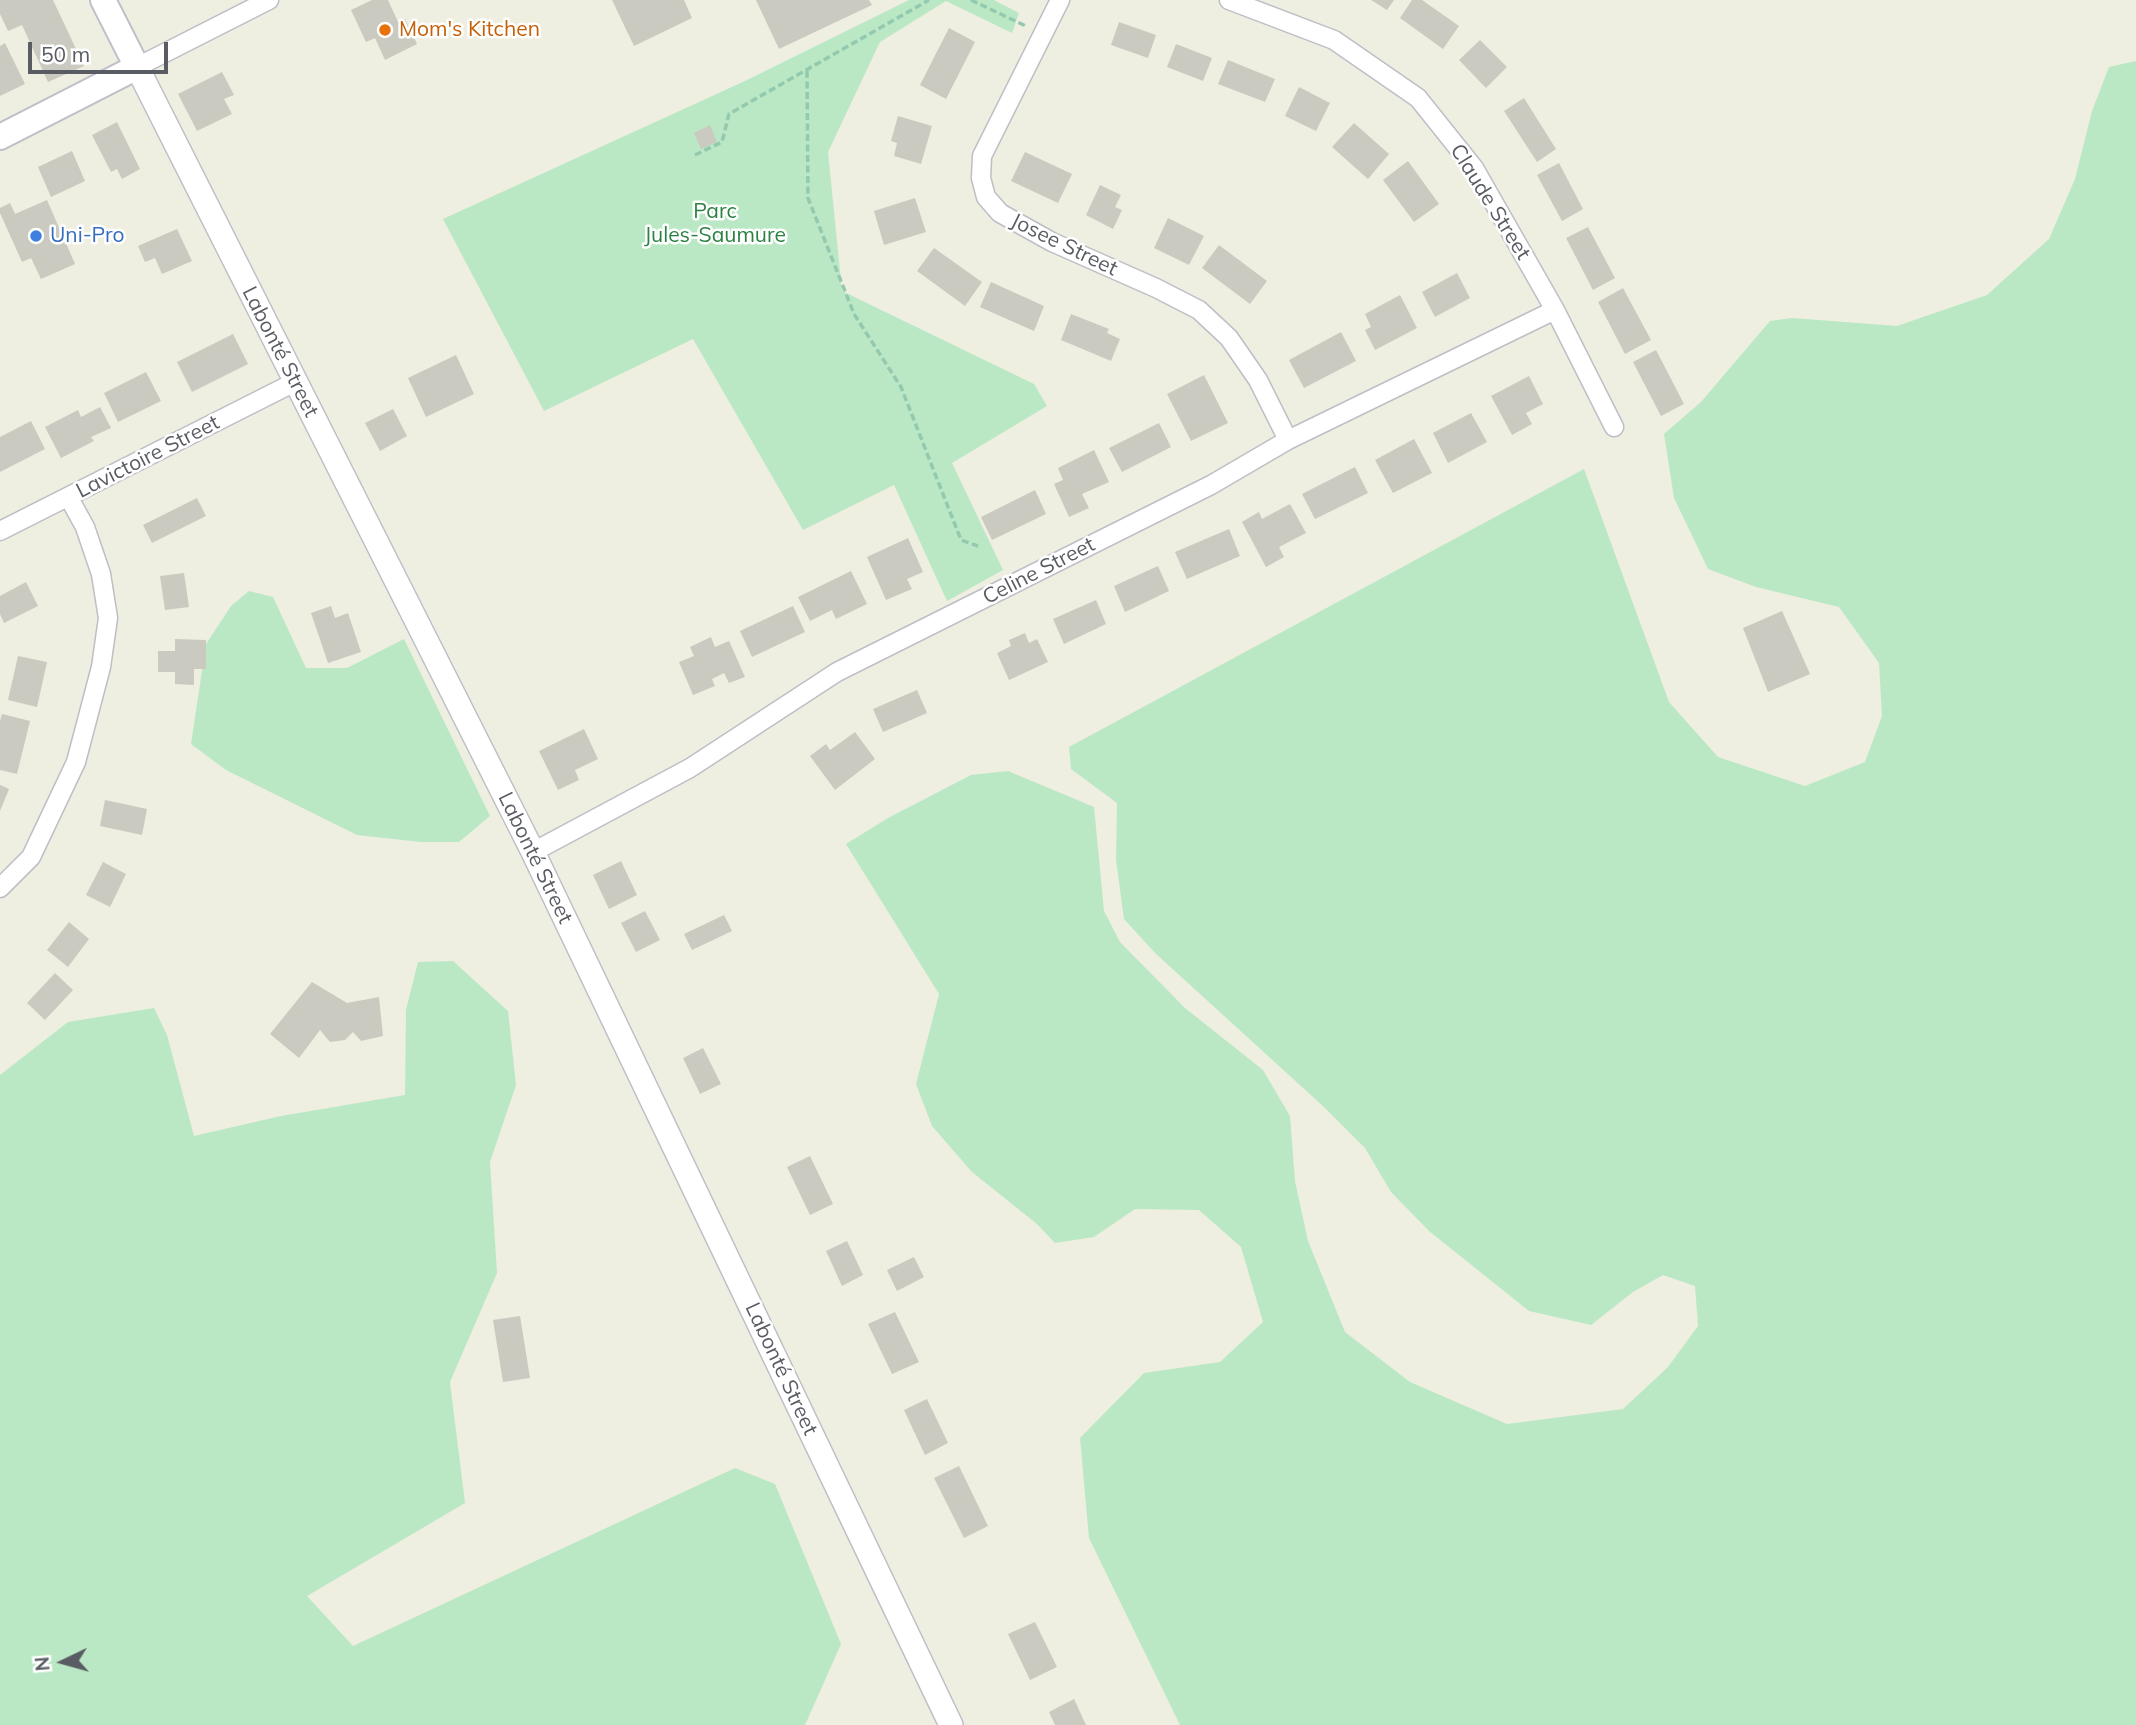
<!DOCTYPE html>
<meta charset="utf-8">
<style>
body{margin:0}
#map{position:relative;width:2136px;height:1725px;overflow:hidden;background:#eeeee1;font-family:Mulish,sans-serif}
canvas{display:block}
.north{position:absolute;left:28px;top:1627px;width:70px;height:70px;-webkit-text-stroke:5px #fff;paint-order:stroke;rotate:265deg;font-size:19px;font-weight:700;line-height:28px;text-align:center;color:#595c63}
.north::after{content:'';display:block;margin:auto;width:24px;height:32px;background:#595c63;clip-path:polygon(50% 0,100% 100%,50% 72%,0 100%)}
.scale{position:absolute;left:28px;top:42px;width:140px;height:32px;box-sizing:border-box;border:4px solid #595c63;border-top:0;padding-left:9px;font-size:21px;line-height:24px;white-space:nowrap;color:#595c63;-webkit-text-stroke:5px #fff;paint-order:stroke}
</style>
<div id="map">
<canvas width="2136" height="1725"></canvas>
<div class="north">N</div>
<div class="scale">50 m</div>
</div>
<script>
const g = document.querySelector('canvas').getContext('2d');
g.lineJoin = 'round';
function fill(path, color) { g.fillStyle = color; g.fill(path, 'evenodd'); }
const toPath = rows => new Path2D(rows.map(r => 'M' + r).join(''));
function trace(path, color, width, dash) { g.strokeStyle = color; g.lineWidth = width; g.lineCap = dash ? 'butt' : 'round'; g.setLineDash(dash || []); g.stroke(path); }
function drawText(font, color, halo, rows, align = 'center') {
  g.font = font + ' Mulish,sans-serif'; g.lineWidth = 5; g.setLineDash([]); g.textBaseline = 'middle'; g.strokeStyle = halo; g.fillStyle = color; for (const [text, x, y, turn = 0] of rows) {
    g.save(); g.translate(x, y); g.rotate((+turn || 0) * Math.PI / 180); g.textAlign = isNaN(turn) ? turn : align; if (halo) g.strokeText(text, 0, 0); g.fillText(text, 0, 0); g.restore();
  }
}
const green = toPath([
 [909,0,994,0,1019,13,1012,33,946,1,880,42,828,152,842,291,1034,384,1047,406,952,463,1003,570,947,601,894,485,803,530,693,339,544,411,443,219,745,81],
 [2136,61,2136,1725,1180,1725,1089,1538,1080,1438,1144,1373,1220,1362,1263,1322,1241,1247,1199,1210,1135,1209,1094,1237,1055,1243,1037,1224,972,1172,932,1126,916,1084,939,994,846,844,888,818,971,775,1008,771,1094,807,1104,911,1120,942,1185,1008,1263,1070,1290,1116,1295,1181,1308,1241,1345,1332,1410,1382,1507,1424,1623,1409,1668,1367,1698,1326,1695,1286,1663,1275,1633,1292,1591,1325,1529,1311,1429,1231,1391,1192,1365,1148,1324,1107,1155,953,1124,919,1116,860,1117,803,1071,769,1069,747,1584,469,1669,702,1718,757,1805,786,1865,762,1882,716,1879,663,1839,607,1756,587,1708,569,1674,498,1664,434,1701,402,1770,321,1792,318,1897,326,1987,295,2049,239,2075,179,2092,111,2109,67],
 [249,591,273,597,306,668,347,668,404,639,490,816,459,842,421,842,357,835,226,770,191,744,206,644,231,606],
 [453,961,508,1011,516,1085,490,1162,497,1273,450,1382,465,1503,307,1596,353,1646,735,1468,775,1484,841,1644,805,1725,0,1725,0,1075,68,1022,154,1008,167,1035,194,1136,281,1116,405,1095,406,1010,418,962]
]);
const building = toPath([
 [0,0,53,0,84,66,48,82,22,25,8,31,0,14],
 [372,0,388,0,398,22,405,19,417,44,385,60,375,38,366,42,351,10],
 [612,0,684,0,692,18,634,46],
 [756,0,869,0,872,5,779,49],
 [1371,0,1394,0,1387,10],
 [1412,0,1422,0,1459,26,1443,49,1400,18],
 [1119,22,1156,35,1148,58,1111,45],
 [949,28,975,42,946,99,920,85],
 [1480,40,1507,67,1486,88,1459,60],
 [5,43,25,84,0,96,0,46],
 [1176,44,1212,58,1203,81,1167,67],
 [1228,60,1275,79,1265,102,1218,84],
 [222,72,234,95,224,99,232,114,197,131,178,94],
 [1299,87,1330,103,1316,131,1285,116],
 [1524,98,1556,149,1537,162,1504,111],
 [898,116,932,126,921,164,894,156,897,143,891,141],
 [117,122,140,169,122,179,117,169,111,172,92,135],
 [1354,123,1389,154,1368,179,1332,147],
 [710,125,717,142,701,149,694,133],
 [72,151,85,181,51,197,38,167],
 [1025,152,1072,174,1058,203,1011,181],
 [1408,161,1439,204,1414,222,1383,180],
 [1559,163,1583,209,1562,221,1537,175],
 [1100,185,1121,195,1115,207,1122,210,1113,229,1086,215],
 [915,198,926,232,884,245,874,211],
 [47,200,75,264,41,279,31,258,22,262,0,213,0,208,10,203,15,214],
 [1168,218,1204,236,1189,265,1154,248],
 [1588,227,1615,278,1593,290,1566,238],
 [177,229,192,261,162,274,155,258,145,262,138,246],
 [1219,245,1267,281,1250,304,1202,268],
 [934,248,982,282,965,306,917,271],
 [1457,273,1470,298,1435,317,1422,292],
 [991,282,1044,306,1034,331,980,307],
 [1623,288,1651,340,1625,354,1598,302],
 [1400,295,1417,328,1375,350,1365,330,1371,327,1365,314],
 [1071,314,1109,329,1107,333,1120,339,1111,361,1061,340],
 [1341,332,1356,361,1304,388,1289,360],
 [233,334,248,364,192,392,177,362],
 [1656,350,1684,404,1661,416,1633,362],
 [456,355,474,394,426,417,408,378],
 [146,372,161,401,118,422,104,393],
 [1204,375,1228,423,1191,441,1167,394],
 [1529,376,1543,404,1526,413,1532,424,1512,435,1491,396],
 [100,407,111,428,91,437,94,441,61,458,45,427,78,410,81,417],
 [393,409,407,436,380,451,365,423],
 [1471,413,1487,442,1448,463,1433,433],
 [31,421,45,449,0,472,0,437],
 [1159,423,1171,447,1122,472,1109,448],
 [1414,439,1432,473,1393,493,1375,460],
 [1094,450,1109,482,1082,494,1089,508,1069,517,1054,484,1063,480,1058,468],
 [1355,467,1368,493,1315,519,1302,494],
 [1035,490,1046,514,992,540,981,517],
 [197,498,206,516,152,543,143,525],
 [1290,504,1306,533,1279,547,1284,557,1266,567,1242,522,1259,512,1262,519],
 [1229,529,1240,556,1187,579,1175,552],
 [908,538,923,572,907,579,912,589,886,600,867,557],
 [1158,566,1169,591,1125,612,1114,586],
 [851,571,867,604,836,619,832,610,810,621,798,597],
 [184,573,189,607,165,610,160,576],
 [26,582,38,606,4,623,0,614,0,596],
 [1096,600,1106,624,1064,644,1053,619],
 [331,606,335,618,348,613,361,652,328,663,311,613],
 [793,606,805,632,752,657,740,631],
 [1782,611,1810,674,1768,692,1743,628],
 [1025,633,1029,643,1037,639,1048,662,1009,680,997,653,1011,646,1009,640],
 [711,637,715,647,729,641,745,677,729,683,724,673,712,679,715,686,693,695,679,662,694,656,690,647],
 [175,639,206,640,206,669,194,669,194,685,175,684,175,672,158,672,158,651,175,651],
 [18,656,47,662,37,707,8,700],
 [917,690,927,713,883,732,873,709],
 [2,714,30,721,17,774,0,770,0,721],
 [584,729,598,759,575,770,579,780,558,790,539,751],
 [855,732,875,759,835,790,810,756,826,744,830,750],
 [0,785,9,789,0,811],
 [105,800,147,809,142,835,100,826],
 [621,861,637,895,609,909,593,875],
 [103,862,126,874,110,907,86,895],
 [645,911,660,940,636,952,621,923],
 [724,915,732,931,692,950,684,934],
 [69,922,89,939,68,967,47,950],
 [55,973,73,990,45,1020,27,1003],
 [312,982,347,1003,379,997,383,1036,361,1041,353,1032,345,1040,330,1042,320,1030,299,1058,270,1034],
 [703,1048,721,1084,700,1094,683,1058],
 [810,1156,833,1204,810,1215,787,1167],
 [847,1241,863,1275,842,1286,826,1251],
 [914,1257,924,1277,897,1291,887,1270],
 [895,1312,919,1362,892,1374,868,1324],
 [520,1316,530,1378,503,1382,493,1320],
 [927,1399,948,1443,925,1455,904,1410],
 [959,1466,988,1526,964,1538,934,1478],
 [1035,1622,1057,1667,1030,1680,1008,1634],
 [1074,1699,1086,1725,1055,1725,1049,1712]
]);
const path = toPath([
 [971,0,1028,27],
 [807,71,808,198,854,314,901,387,961,540,978,546],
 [695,155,722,142,729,114,929,0]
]);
const minor = toPath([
 [1060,0,982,156,981,178,986,197,1000,213,1052,242,1156,288,1199,310,1229,338,1258,380,1288,440],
 [1229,0,1334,40,1418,98,1474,168,1555,310,1614,427],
 [137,67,269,0],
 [0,531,295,382],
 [533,852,690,768,837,672,1211,485,1288,440,1555,310],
 [0,888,31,857,76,762,101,667,108,618,101,574,85,527,69,498]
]);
const tertiary = toPath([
 [137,67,533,852,951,1725]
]);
const secondary = toPath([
 [0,137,137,67,103,0]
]);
const markers = [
 [385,30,7,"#e8710a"],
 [36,236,7,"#3f7fe0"]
];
const foodNames = [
 ["Mom's Kitchen",399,30]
];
const streetNames = [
 ["Claude Street",1490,202,58],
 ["Josee Street",1064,245,26],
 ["Labonté Street",280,352,63],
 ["Lavictoire Street",148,457,-27],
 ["Celine Street",1039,571,-27],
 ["Labonté Street",535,858,64],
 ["Labonté Street",781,1369,65]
];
const parkNames = [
 ["Parc",715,212],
 ["Jules-Saumure",715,236]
];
const shopNames = [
 ["Uni-Pro",50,236]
];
fill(green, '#bbe8c4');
fill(building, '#cbcac0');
trace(minor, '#bebfc6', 21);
trace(tertiary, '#bebfc6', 26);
trace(secondary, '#bebfc8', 28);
trace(path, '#93c9ae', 3.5, [7, 3.5]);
trace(minor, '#fff', 18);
trace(tertiary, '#fff', 23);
trace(secondary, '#fff', 24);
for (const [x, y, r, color] of markers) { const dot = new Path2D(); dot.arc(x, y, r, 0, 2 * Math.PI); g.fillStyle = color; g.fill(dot); trace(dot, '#fff', 2.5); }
drawText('21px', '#c56008', '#fff', foodNames, 'left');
drawText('21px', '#595c63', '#fff', streetNames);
drawText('21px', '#2c8142', '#fff', parkNames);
drawText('21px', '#366cbe', '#fff', shopNames, 'left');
</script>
